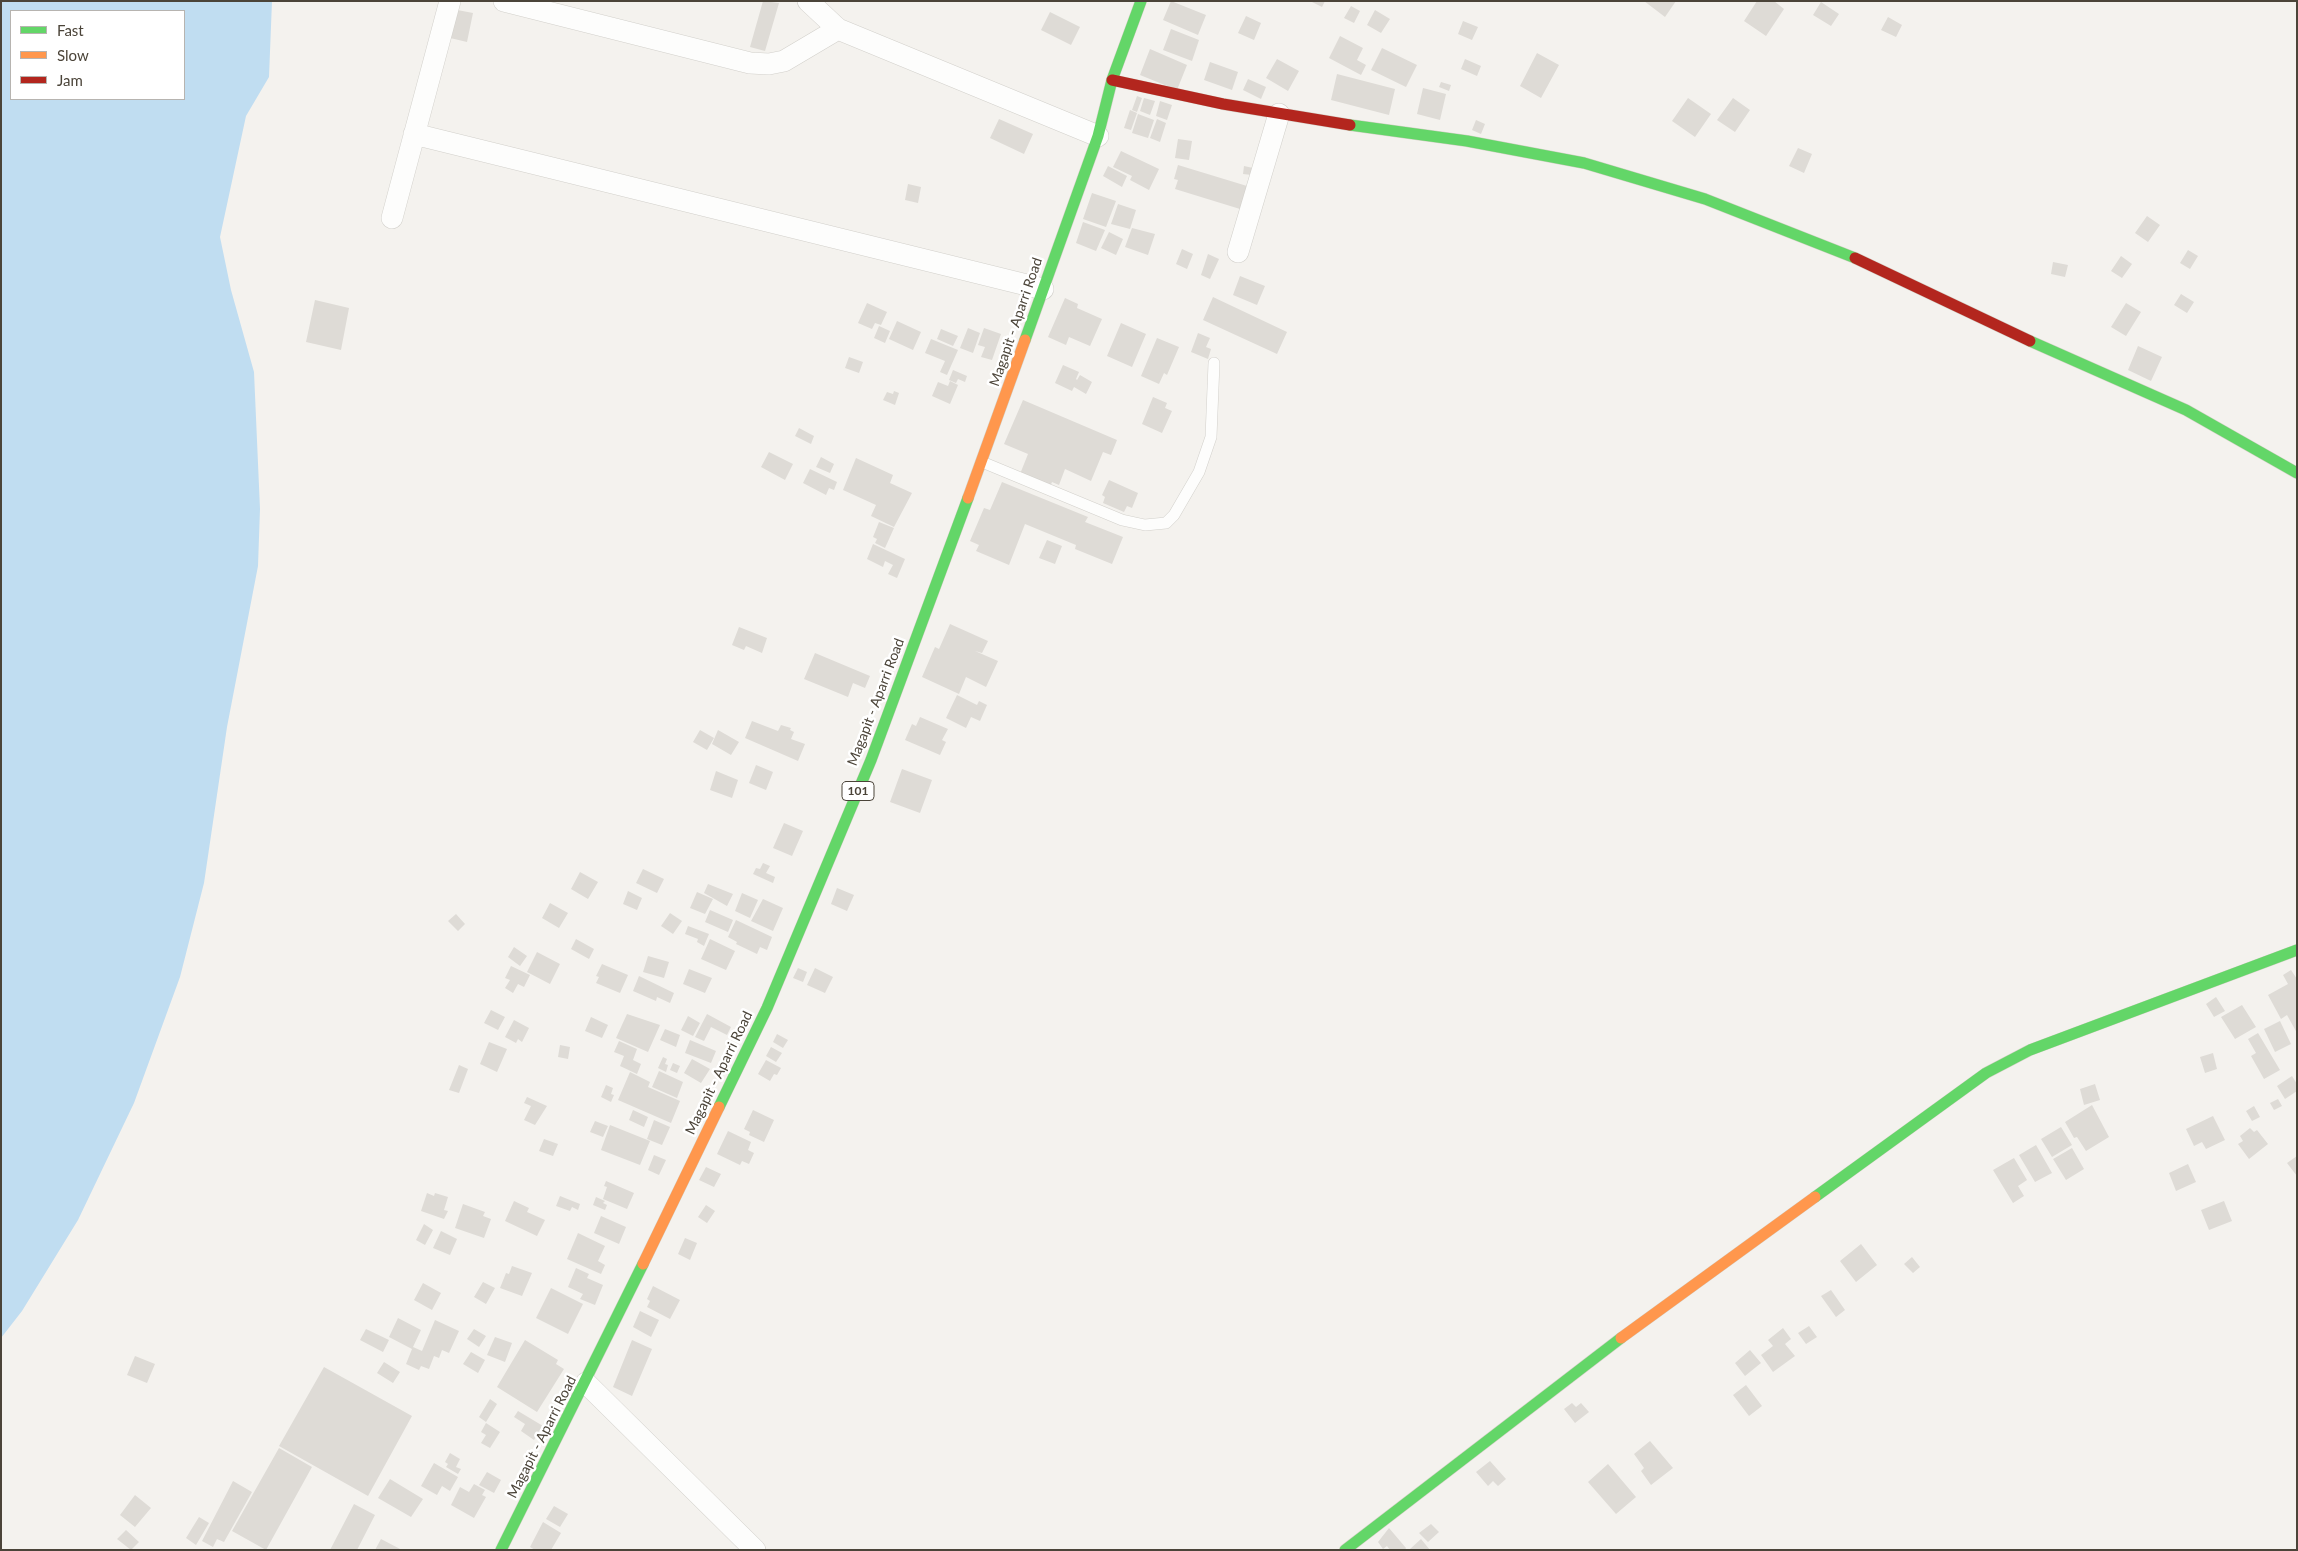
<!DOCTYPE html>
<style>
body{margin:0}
#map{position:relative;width:2298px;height:1551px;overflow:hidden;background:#f4f2ee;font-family:Lato,sans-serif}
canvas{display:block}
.frame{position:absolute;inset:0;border:2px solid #4b4439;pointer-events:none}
.legend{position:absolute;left:10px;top:10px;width:175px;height:90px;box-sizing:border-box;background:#fff;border:1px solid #b7b4b0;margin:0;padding:6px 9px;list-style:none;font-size:15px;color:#4b4439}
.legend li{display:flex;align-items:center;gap:10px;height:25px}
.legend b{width:25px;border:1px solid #b7b4b0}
</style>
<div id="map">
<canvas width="2298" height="1551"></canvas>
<div class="frame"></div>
<ul class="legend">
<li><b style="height:6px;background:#63d668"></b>Fast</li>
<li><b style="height:6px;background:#ff974d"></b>Slow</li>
<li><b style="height:6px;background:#b3261e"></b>Jam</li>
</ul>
</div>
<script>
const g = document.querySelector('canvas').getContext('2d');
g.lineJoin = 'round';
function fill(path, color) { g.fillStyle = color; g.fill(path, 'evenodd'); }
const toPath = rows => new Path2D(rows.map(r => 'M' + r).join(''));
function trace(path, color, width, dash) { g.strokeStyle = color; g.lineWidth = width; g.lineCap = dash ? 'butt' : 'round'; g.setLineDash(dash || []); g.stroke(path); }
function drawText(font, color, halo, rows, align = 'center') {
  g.font = font + ' Lato,sans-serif'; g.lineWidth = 5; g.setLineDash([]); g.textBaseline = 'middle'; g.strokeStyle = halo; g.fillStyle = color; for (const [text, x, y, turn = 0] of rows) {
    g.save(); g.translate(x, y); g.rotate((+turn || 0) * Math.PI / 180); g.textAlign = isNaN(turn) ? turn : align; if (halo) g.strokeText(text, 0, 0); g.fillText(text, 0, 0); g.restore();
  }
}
const water = toPath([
 [1,1,272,1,269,77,246,116,220,237,231,290,254,372,260,509,258,566,227,727,204,883,180,977,134,1103,78,1220,22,1311,1,1338],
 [11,11,184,11,184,99,11,99]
]);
const building = toPath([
 [763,1,779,3,765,51,750,47],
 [1171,1,1206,15,1198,35,1163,20],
 [1310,1,1325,1,1322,7],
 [1644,1,1676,1,1665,17],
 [1757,1,1774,1,1784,9,1766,36,1744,21],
 [1821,2,1839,14,1831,26,1813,15],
 [1351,6,1360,11,1354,23,1344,18],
 [452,9,473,13,467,42,446,37],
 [1375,10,1390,19,1381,33,1367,25],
 [1050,12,1080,27,1071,45,1041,30],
 [1246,16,1261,23,1254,40,1238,33],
 [1888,17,1902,25,1896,37,1881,30],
 [1463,21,1478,27,1472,40,1458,34],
 [1171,29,1199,40,1192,61,1163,50],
 [1340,36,1363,48,1357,60,1366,65,1361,75,1329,58],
 [1382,48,1417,65,1406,87,1371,70],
 [1150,49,1187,65,1177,90,1140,75],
 [1537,53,1559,65,1541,98,1520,86],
 [1277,59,1299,71,1288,91,1266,78],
 [1465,59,1481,66,1477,76,1461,69],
 [1210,62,1238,72,1232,90,1204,80],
 [1337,74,1395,89,1389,115,1331,100],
 [1248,79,1266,87,1261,99,1243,90],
 [1441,82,1451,85,1449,91,1439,87],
 [1423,88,1446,94,1440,120,1417,114],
 [1137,96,1142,98,1137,112,1132,110],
 [1144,98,1155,101,1150,115,1140,111],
 [1688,98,1711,114,1695,137,1672,121],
 [1733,98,1750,110,1735,132,1717,120],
 [1160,101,1172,105,1167,120,1156,116],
 [1130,110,1137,113,1131,130,1124,128],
 [1138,114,1154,120,1148,138,1132,133],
 [999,119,1033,134,1024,154,990,138],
 [1157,119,1166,123,1160,142,1150,138],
 [1476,120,1485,124,1481,134,1472,130],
 [1178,139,1192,141,1189,160,1175,158],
 [1798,148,1812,154,1804,173,1789,166],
 [1121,151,1159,169,1149,190,1130,180,1132,176,1113,167],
 [1178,165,1247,186,1240,209,1175,189,1178,180,1174,179],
 [1108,166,1127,176,1122,187,1103,176],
 [1244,166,1253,168,1252,175,1243,174],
 [908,184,921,187,918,203,905,200],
 [1092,193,1116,201,1106,227,1083,219],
 [1118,204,1136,210,1130,229,1111,224],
 [2147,216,2160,225,2148,242,2135,233],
 [1083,222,1105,230,1096,251,1076,243],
 [1132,228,1155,234,1148,255,1125,247],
 [1109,232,1123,239,1116,255,1101,248],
 [1182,249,1193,254,1187,269,1176,264],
 [2188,250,2198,256,2190,269,2180,263],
 [1208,254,1219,259,1210,279,1201,275],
 [2121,256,2132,264,2122,278,2111,271],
 [2053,262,2068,265,2065,277,2051,274],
 [1240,276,1265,286,1257,305,1233,295],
 [2181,294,2194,302,2187,313,2174,305],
 [1213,297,1287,332,1277,354,1203,320],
 [1065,298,1078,304,1077,308,1102,319,1090,346,1069,337,1066,345,1048,337],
 [315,300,349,308,341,350,306,342],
 [867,303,887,312,881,325,875,323,872,329,858,323],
 [2126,303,2141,312,2126,336,2111,327],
 [897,321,921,332,913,350,889,339],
 [1121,323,1146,334,1132,367,1107,356],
 [879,326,890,331,885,343,874,338],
 [968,328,980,333,973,353,960,348],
 [984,328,1001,334,992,360,981,357,985,347,978,345],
 [941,329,958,336,953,346,937,339],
 [1198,333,1210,338,1206,347,1211,349,1208,359,1191,352],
 [1157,338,1179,347,1167,375,1164,373,1159,384,1141,376],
 [931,339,958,350,947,375,940,372,945,361,925,353],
 [2138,346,2162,357,2151,381,2128,370],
 [849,357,863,362,859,373,845,368],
 [1063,365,1079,372,1076,379,1077,380,1080,375,1092,382,1086,394,1074,387,1072,391,1055,383],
 [953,370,967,376,965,382,958,379,956,383,949,380],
 [950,381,958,385,950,404,932,396,938,382,948,386],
 [894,391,899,393,895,405,883,400,887,392,893,394],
 [1153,397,1167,403,1165,408,1172,411,1162,433,1142,424],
 [1023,400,1117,440,1111,455,1103,452,1091,481,1065,469,1059,485,1052,482,1050,487,1020,474,1028,454,1004,444],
 [799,428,814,436,811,444,795,436],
 [769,452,793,464,785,480,761,467],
 [821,457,834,464,830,473,816,467],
 [856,458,893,475,890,483,912,493,894,527,871,516,876,505,843,490],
 [810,469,837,482,834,490,829,488,826,495,803,483],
 [1109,480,1138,493,1132,508,1127,506,1124,512,1103,503,1105,497,1102,495],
 [1002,482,1088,517,1085,522,1123,537,1112,564,1075,549,1076,545,1025,524,1009,565,976,551,979,545,970,541,984,508,990,510],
 [879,522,894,528,885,548,875,543,877,539,873,537],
 [1047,540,1062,546,1055,564,1039,558],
 [873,544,905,559,897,578,888,574,893,565,885,561,883,567,867,559],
 [950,624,988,641,982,653,975,651,998,661,986,687,966,677,959,694,922,677,935,647,939,649],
 [739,627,767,638,762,653,746,646,744,650,732,645],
 [815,653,870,676,865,688,853,683,848,697,804,679],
 [957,695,977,705,979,701,987,705,980,721,971,717,966,728,946,718],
 [920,717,948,729,942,740,946,742,940,755,905,740,912,724,916,726],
 [752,721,778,731,781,725,791,728,790,730,794,732,791,739,805,744,798,761,745,738],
 [700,730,714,738,707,750,693,742],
 [718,730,739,742,731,755,712,744],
 [756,765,773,772,766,790,749,783],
 [902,769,932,780,920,813,890,802],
 [716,771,738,780,732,798,710,790],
 [784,823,803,831,792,856,773,848],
 [763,863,770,866,766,873,775,877,773,883,753,874,756,868,760,869],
 [643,869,664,879,657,893,636,883],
 [580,872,598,882,588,899,571,889],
 [708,884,733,894,727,906,704,893],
 [837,888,854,895,847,911,831,904],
 [628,891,642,898,637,910,623,904],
 [697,892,713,899,705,914,690,908],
 [742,893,758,900,750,918,735,911],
 [763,899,783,908,773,931,751,921],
 [550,903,568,913,559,928,542,918],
 [710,910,733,920,728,932,705,922],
 [670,913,682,921,673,934,661,926],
 [456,914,465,924,458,931,448,921],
 [736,920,772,937,767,950,760,947,757,954,736,944,737,942,728,937],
 [688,926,709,934,704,946,697,942,698,939,685,934],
 [576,939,594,949,589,959,571,949],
 [710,939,735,951,726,970,701,959],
 [514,947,527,956,520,966,508,957],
 [537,952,560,964,550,984,527,972],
 [648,956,669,962,664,978,643,972],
 [602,964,628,975,620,993,596,983,599,977,596,976],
 [511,966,530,975,524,987,518,984,513,993,505,988,510,980,505,978],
 [798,968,807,972,803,982,793,978],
 [815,968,833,977,825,993,807,985],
 [689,969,712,978,705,993,683,984],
 [2291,970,2297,979,2297,1033,2287,1015,2281,1019,2268,995,2288,984,2283,975],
 [639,976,674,993,670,1003,657,997,656,1001,633,991],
 [2216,997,2225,1011,2214,1017,2206,1004],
 [2242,1005,2256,1027,2235,1039,2221,1017],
 [491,1010,505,1017,498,1030,484,1023],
 [627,1014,660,1025,648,1052,616,1038],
 [707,1014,731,1027,727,1035,711,1027,704,1041,695,1037],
 [688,1016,700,1023,693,1036,681,1030],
 [591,1017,608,1025,602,1038,585,1031],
 [514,1020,529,1028,522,1042,518,1039,516,1043,505,1037],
 [2280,1021,2291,1044,2275,1052,2264,1029],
 [665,1029,680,1035,676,1047,660,1040],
 [2258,1033,2280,1070,2264,1079,2251,1056,2256,1053,2248,1039],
 [777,1034,788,1040,783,1048,773,1042],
 [690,1040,716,1051,711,1063,685,1053],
 [619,1041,637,1049,633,1060,641,1064,637,1074,620,1066,624,1056,614,1052],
 [489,1042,507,1049,497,1072,480,1064],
 [560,1045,570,1047,568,1059,558,1057],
 [771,1047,782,1053,776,1062,766,1056],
 [2213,1053,2217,1069,2205,1073,2200,1057],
 [663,1057,667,1059,665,1064,668,1065,666,1072,658,1068],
 [692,1059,710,1069,701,1083,684,1073],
 [766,1060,781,1068,777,1075,774,1074,770,1081,758,1074],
 [673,1063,680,1066,677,1073,670,1070],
 [459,1065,468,1069,459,1093,449,1090],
 [659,1071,683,1082,677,1098,652,1087],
 [630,1072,650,1082,648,1087,680,1101,671,1123,618,1100],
 [2292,1076,2297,1084,2297,1091,2285,1099,2277,1086],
 [2095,1084,2100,1100,2084,1105,2080,1089],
 [606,1085,613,1088,611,1094,614,1095,611,1102,601,1097],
 [527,1097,547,1106,535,1125,524,1120,531,1106,524,1103],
 [2278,1099,2282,1106,2274,1110,2270,1103],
 [2092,1105,2109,1137,2086,1151,2077,1137,2074,1138,2065,1122],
 [2254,1106,2260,1117,2252,1121,2246,1111],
 [633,1110,648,1117,644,1127,629,1120],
 [753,1110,774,1120,764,1142,749,1135,750,1132,744,1129],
 [2213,1116,2225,1140,2206,1149,2202,1142,2194,1146,2186,1129],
 [654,1120,670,1127,662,1145,647,1139],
 [595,1121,608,1126,603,1137,590,1132],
 [610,1125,650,1141,640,1165,601,1150],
 [2061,1127,2072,1145,2052,1157,2041,1139],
 [2250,1128,2254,1132,2257,1130,2268,1144,2249,1159,2238,1144,2243,1141,2240,1136],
 [728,1131,751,1142,748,1150,754,1153,749,1164,742,1161,740,1165,717,1154],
 [544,1139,558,1144,553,1156,539,1151],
 [2036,1145,2052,1173,2035,1182,2019,1155],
 [2072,1148,2084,1169,2066,1180,2053,1159],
 [654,1155,666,1160,659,1175,648,1170],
 [2297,1156,2297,1176,2287,1163],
 [2014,1158,2027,1180,2018,1186,2024,1196,2013,1203,1993,1170],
 [2188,1164,2196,1182,2176,1191,2169,1173],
 [706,1167,721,1174,714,1187,699,1180],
 [606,1181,634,1193,627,1209,603,1199,607,1187,604,1186],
 [427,1193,434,1196,435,1193,448,1197,444,1210,448,1211,444,1219,421,1211],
 [560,1196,580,1204,578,1210,572,1207,570,1211,556,1206],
 [596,1197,605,1201,603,1203,607,1205,605,1210,593,1205],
 [514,1201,529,1208,527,1212,545,1220,537,1236,505,1221],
 [2224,1201,2232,1221,2209,1230,2201,1210],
 [463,1204,485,1212,483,1216,491,1219,484,1238,455,1228],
 [706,1205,715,1211,707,1223,698,1217],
 [601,1216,626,1227,619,1244,594,1233],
 [424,1224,433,1230,425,1245,416,1240],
 [441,1231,457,1239,450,1255,433,1248],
 [578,1233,605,1246,598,1261,605,1265,601,1274,567,1259],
 [685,1238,697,1243,690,1260,678,1254],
 [1861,1244,1877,1265,1856,1282,1840,1261],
 [1912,1257,1920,1267,1913,1273,1904,1264],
 [512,1266,532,1273,522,1296,500,1288,506,1273,509,1274],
 [576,1268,589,1274,587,1278,603,1285,595,1305,580,1299,583,1294,568,1287],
 [483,1282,495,1288,486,1304,474,1297],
 [423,1283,441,1293,432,1310,414,1300],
 [653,1286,680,1300,670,1319,647,1307,650,1301,647,1299],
 [551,1288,583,1304,568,1334,536,1318],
 [1831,1290,1845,1310,1836,1317,1821,1296],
 [640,1311,659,1320,651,1337,633,1327],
 [398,1318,421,1330,413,1347,422,1351,435,1320,459,1331,449,1353,442,1350,439,1358,434,1356,429,1369,421,1366,419,1370,406,1364,412,1349,389,1337],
 [1809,1326,1817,1337,1806,1344,1798,1333],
 [1783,1328,1791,1339,1785,1344,1795,1356,1773,1372,1761,1355,1773,1346,1768,1340],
 [366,1329,389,1340,383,1352,360,1340],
 [474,1329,486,1336,479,1347,467,1339],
 [495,1337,512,1343,505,1362,487,1355],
 [525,1340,558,1360,556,1364,564,1369,537,1412,497,1387],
 [632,1340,652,1349,632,1396,613,1387],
 [1750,1350,1761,1363,1745,1376,1735,1363],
 [471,1352,485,1360,478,1373,463,1364],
 [135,1356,155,1364,147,1383,127,1375],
 [384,1362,400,1372,393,1383,377,1373],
 [324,1367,412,1416,368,1496,279,1446],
 [1746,1385,1762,1406,1749,1416,1733,1395],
 [490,1399,497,1404,486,1422,479,1417],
 [1572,1403,1576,1407,1581,1403,1589,1412,1575,1423,1564,1409],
 [518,1411,543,1426,534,1440,521,1431,525,1424,514,1417],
 [486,1423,500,1432,490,1448,481,1443,486,1435,481,1432],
 [1650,1441,1673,1468,1651,1485,1641,1471,1644,1468,1634,1454],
 [279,1448,312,1467,266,1550,232,1531],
 [450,1453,460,1459,456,1467,461,1469,458,1474,446,1467,448,1464,445,1462],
 [1490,1461,1506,1479,1498,1486,1493,1481,1488,1486,1476,1472],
 [434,1463,458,1477,450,1491,442,1486,437,1495,421,1486],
 [1608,1464,1636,1497,1616,1514,1588,1482],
 [487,1472,501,1480,494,1493,479,1485],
 [390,1479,423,1499,411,1517,378,1498],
 [233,1481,252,1492,224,1542,217,1539,213,1547,202,1541],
 [474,1484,485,1490,482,1495,486,1497,474,1518,451,1505,460,1487,469,1492],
 [135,1495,151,1508,135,1527,120,1515],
 [354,1504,375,1515,357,1550,330,1550],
 [554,1506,568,1514,560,1527,546,1519],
 [199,1517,209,1523,196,1545,186,1538],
 [543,1522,561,1533,551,1550,535,1550,530,1547],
 [1431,1524,1439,1532,1428,1542,1419,1533],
 [1389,1528,1406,1548,1405,1550,1390,1550,1387,1546,1383,1549,1378,1542],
 [126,1530,139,1542,131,1550,117,1539],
 [381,1539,402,1550,375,1550],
 [1421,1539,1430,1550,1411,1550,1410,1549]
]);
const lane = toPath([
 [982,462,1122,520,1145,525,1166,523,1174,515,1199,472,1211,437,1214,363]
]);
const street = toPath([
 [504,1,750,63,769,64,784,61,838,29],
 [808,1,838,29,1098,136],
 [414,134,1043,289],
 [392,218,450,1],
 [1238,252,1279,114],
 [586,1383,755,1550]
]);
const fast = toPath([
 [1350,125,1467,141,1584,163,1705,199,1855,258],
 [1025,340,1098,136,1112,80,1141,1],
 [2030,341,2186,410,2297,473],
 [719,1107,767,1008,871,760,968,498],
 [1815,1197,1986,1073,2030,1050,2297,950],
 [501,1550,643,1264],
 [1345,1550,1621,1338]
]);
const slow = toPath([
 [968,498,1025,340],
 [643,1264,719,1107],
 [1621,1338,1815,1197]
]);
const jam = toPath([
 [1112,80,1223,104,1350,125],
 [1855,258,2030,341]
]);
const shields = [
 [858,791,32]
];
const shieldNames = [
 ["101",858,791]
];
const streetNames = [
 ["Magapit - Aparri Road",1016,322,-71],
 ["Magapit - Aparri Road",876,702,-69],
 ["Magapit - Aparri Road",719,1073,-64],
 ["Magapit - Aparri Road",542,1437,-63]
];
fill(water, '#c0ddf1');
fill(building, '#dedbd6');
trace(lane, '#d2d0cb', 12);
trace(street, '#d2d0cb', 22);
trace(fast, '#d3cfc5', 12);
trace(slow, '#d3cfc5', 12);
trace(jam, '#d3cfc5', 12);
trace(lane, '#fdfdfc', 11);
trace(street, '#fdfdfc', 21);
trace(fast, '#63d668', 11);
trace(slow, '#ff974d', 11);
trace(jam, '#b3261e', 11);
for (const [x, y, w] of shields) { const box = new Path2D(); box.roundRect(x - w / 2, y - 9.5, w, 19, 4); g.fillStyle = '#fff'; g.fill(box); trace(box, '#4b4439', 1); }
drawText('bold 12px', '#4b4439', null, shieldNames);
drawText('14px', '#4b4439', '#fff', streetNames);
</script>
